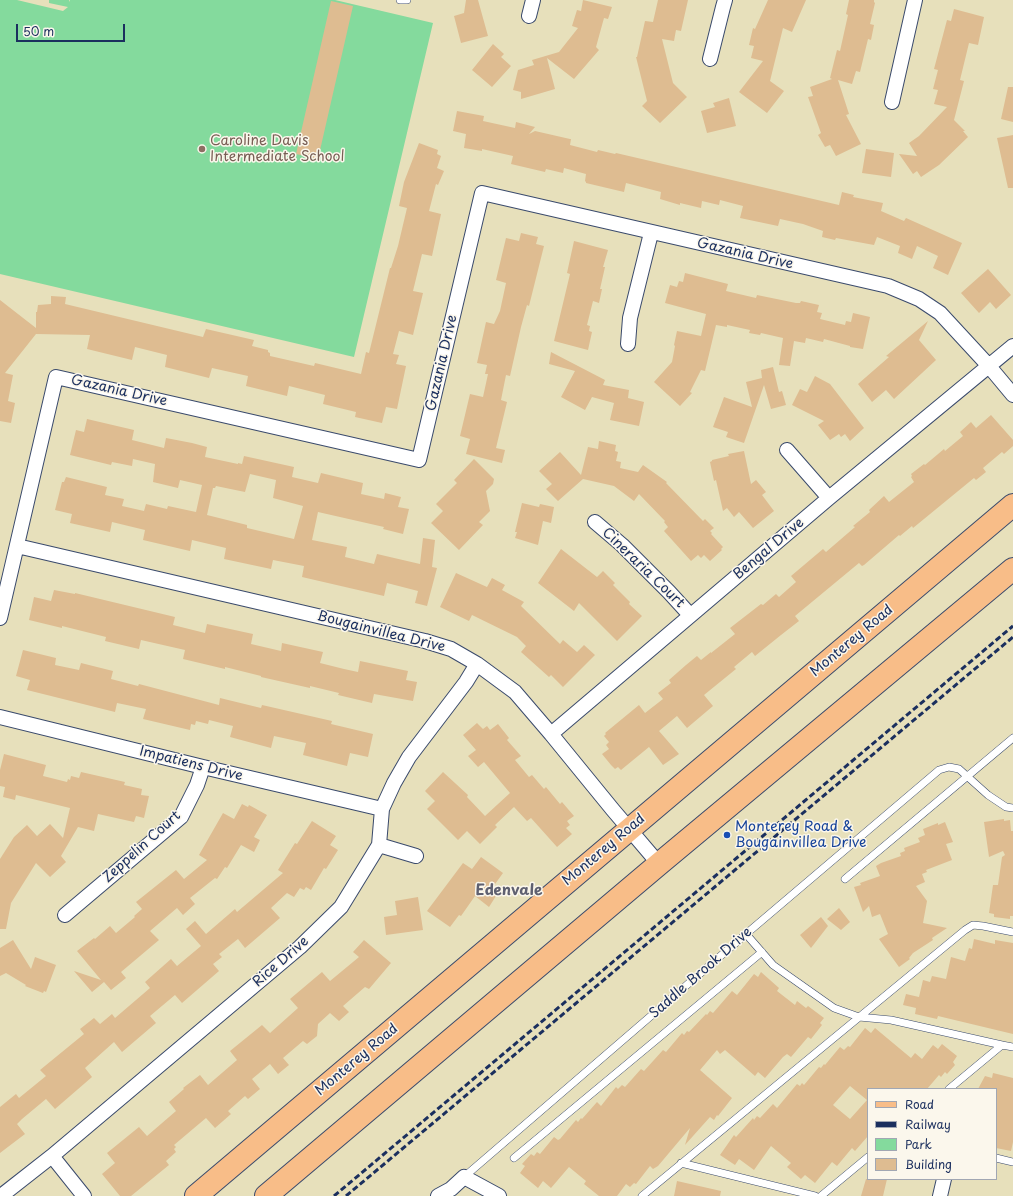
<!DOCTYPE html>
<style>
body{margin:0}
#map{position:relative;width:1013px;height:1196px;overflow:hidden;background:#e7e0bb;font-family:"Playpen Sans",sans-serif}
canvas{display:block}
.legend{position:absolute;left:867px;top:1088px;width:130px;height:92px;box-sizing:border-box;background:#fbf7ec;border:1px solid #a1a7b3;margin:0;padding:5px 7px;list-style:none;font-size:12px;color:#1b2f5e}
.legend li{display:flex;align-items:center;gap:8px;height:20px}
.legend b{width:20px;border:1px solid #a1a7b3}
.scale{position:absolute;left:16px;top:24px;width:109px;height:18px;box-sizing:border-box;border:2px solid #1b2f5e;border-top:0;padding-left:5px;font-size:12px;line-height:14px;white-space:nowrap;color:#1b2f5e;-webkit-text-stroke:3px #fbf7ec;paint-order:stroke}
</style>
<div id="map">
<canvas width="1013" height="1196"></canvas>
<ul class="legend">
<li><b style="height:5px;background:#f8bd88"></b>Road</li>
<li><b style="height:5px;background:#1b2f5e"></b>Railway</li>
<li><b style="height:11px;background:#84da9d"></b>Park</li>
<li><b style="height:11px;background:#debc91"></b>Building</li>
</ul>
<div class="scale">50 m</div>
</div>
<script>
const g = document.querySelector('canvas').getContext('2d');
g.lineJoin = 'round';
function fill(path, color) { g.fillStyle = color; g.fill(path, 'evenodd'); }
const toPath = rows => new Path2D(rows.map(r => 'M' + r).join(''));
function trace(path, color, width, dash) { g.strokeStyle = color; g.lineWidth = width; g.lineCap = dash ? 'butt' : 'round'; g.setLineDash(dash || []); g.stroke(path); }
function drawText(font, color, halo, rows, align = 'center') {
  g.font = font + ' "Playpen Sans",sans-serif'; g.lineWidth = 3; g.setLineDash([]); g.textBaseline = 'middle'; g.strokeStyle = halo; g.fillStyle = color; for (const [text, x, y, turn = 0] of rows) {
    g.save(); g.translate(x, y); g.rotate((+turn || 0) * Math.PI / 180); g.textAlign = isNaN(turn) ? turn : align; if (halo) g.strokeText(text, 0, 0); g.fillText(text, 0, 0); g.restore();
  }
}
const green = toPath([
 [0,0,17,0,63,11,68,7,49,3,49,0,69,0,69,2,70,0,335,0,433,23,354,357,0,274]
]);
const building = toPath([
 [466,0,478,0,488,36,461,43,454,16,464,13],
 [583,0,612,7,608,19,604,18,596,47,599,50,574,79,547,58,555,89,521,99,521,92,513,90,518,70,534,65,532,60,559,52,578,28,572,26,577,10,581,11],
 [658,0,688,0,681,31,676,30,674,41,662,39,673,83,687,97,660,123,642,106,647,101,636,57,637,57,645,21,653,22],
 [768,0,806,0,792,32,783,28,770,81,784,91,767,113,739,92,763,61,751,58,754,46,749,45,753,28,755,29],
 [849,0,874,0,874,2,875,3,870,24,874,25,871,40,868,39,860,72,856,71,852,84,838,80,849,114,846,115,861,144,836,156,830,145,825,147,818,135,821,133,808,97,813,96,810,87,832,79,830,78,837,50,840,51,848,15,846,14],
 [331,1,353,6,318,159,296,154],
 [954,9,984,17,978,45,969,43,960,80,964,81,954,120,965,131,963,131,968,137,939,165,921,177,917,171,913,174,899,154,917,156,909,143,919,136,947,107,934,104,938,90,933,89,938,70,934,69,947,20,951,21],
 [493,44,504,54,501,57,511,66,492,87,472,70],
 [1008,87,1013,87,1013,122,1001,119],
 [729,98,736,126,707,133,701,111,715,107,713,103],
 [457,111,484,116,483,121,515,128,516,122,535,127,529,134,535,131,570,139,571,139,570,145,597,152,598,150,615,154,616,153,839,205,842,192,854,195,853,197,883,203,881,211,904,221,906,218,962,243,948,275,933,268,938,256,917,246,912,259,898,253,900,246,877,237,874,245,836,238,835,240,822,237,823,231,803,224,780,219,778,226,740,218,743,206,720,200,719,205,702,201,701,208,680,203,680,205,660,199,661,192,626,183,624,192,586,183,586,182,585,181,586,174,564,168,563,173,546,169,545,172,511,164,513,156,482,149,482,151,464,148,466,134,453,131],
 [1013,135,1013,188,1008,188,997,138],
 [419,143,438,150,437,154,441,156,437,168,444,171,438,185,436,184,429,211,441,214,432,256,422,254,413,291,423,293,413,335,399,331,393,354,399,355,396,364,406,366,397,409,386,407,382,423,355,417,356,412,323,404,325,395,289,386,287,396,246,386,248,376,212,368,209,378,165,367,167,355,135,347,132,360,87,349,90,335,36,334,5,373,13,375,8,401,15,403,11,423,0,421,0,300,36,328,36,312,37,312,38,305,51,304,51,296,66,297,65,304,203,337,206,329,254,340,252,346,268,350,268,352,270,353,270,356,314,366,315,363,361,374,366,352,369,353,390,268,391,268,398,246,407,208,399,206,404,182],
 [866,149,894,153,891,177,862,173],
 [521,233,538,237,536,244,544,246,529,306,527,305,521,327,510,376,506,375,501,400,507,402,496,448,505,450,502,463,466,454,470,439,460,436,470,394,483,397,488,374,485,374,487,365,477,363,486,322,494,324,500,311,506,283,496,280,506,238,519,241],
 [574,241,608,250,603,267,605,267,600,289,602,289,599,303,593,301,587,325,590,326,589,331,592,332,588,350,554,341,570,274,567,273],
 [988,269,1011,295,996,309,990,302,979,313,961,293],
 [685,273,728,284,726,291,756,298,757,295,796,303,800,303,801,301,819,305,817,312,822,313,820,319,845,325,846,321,851,322,853,313,870,317,863,349,850,347,850,346,824,339,823,342,806,338,805,343,794,341,790,366,779,365,783,338,761,333,760,335,749,333,750,330,727,325,727,327,716,325,705,371,701,370,690,392,692,393,680,406,654,382,672,362,675,346,674,345,677,331,701,336,706,314,665,303,670,285,677,287,679,281,683,282],
 [928,321,919,340,936,360,894,399,886,390,872,402,858,384,889,357,886,356],
 [551,352,605,380,603,385,629,390,628,398,644,402,639,426,610,420,614,403,592,397,585,410,561,397,575,371,549,364],
 [773,367,779,392,782,391,786,405,771,409,764,385,744,443,726,437,728,432,713,427,724,397,752,407,746,382,762,378,761,370],
 [815,376,830,384,864,428,850,441,845,434,841,437,839,434,830,440,818,425,824,421,792,405,800,389,807,392],
 [991,415,1013,440,1013,446,1004,454,1002,452,983,468,986,472,976,480,974,478,913,528,912,526,900,536,899,535,864,565,862,566,859,563,795,616,799,621,781,635,755,656,752,652,734,667,736,669,704,695,713,706,687,728,677,716,659,731,679,754,663,765,649,747,621,770,618,767,615,769,611,765,602,754,609,749,606,745,609,742,604,736,606,734,605,733,639,705,645,713,663,699,658,693,671,683,669,680,686,665,697,656,701,660,711,652,711,653,735,634,730,628,761,604,763,605,776,594,779,597,796,582,791,576,823,549,826,552,855,527,853,526,870,512,869,510,884,496,889,502,914,482,911,477,912,476,911,474,924,464,925,465,944,449,945,451,963,436,960,432,971,422,976,428],
 [87,419,134,430,132,440,164,448,166,438,192,443,207,447,205,457,238,464,238,463,242,464,244,456,294,467,292,477,318,483,321,473,363,483,361,494,384,499,385,493,401,497,398,507,409,509,403,534,383,529,384,527,318,512,312,540,347,547,345,557,374,564,377,554,420,564,423,538,435,540,432,567,437,568,427,606,415,603,418,591,387,583,384,596,302,577,304,566,273,560,271,569,224,559,226,548,192,540,190,551,143,540,145,530,112,522,110,532,70,523,72,514,55,510,62,482,64,482,66,477,107,487,105,495,124,499,122,506,144,511,146,504,167,509,168,506,196,512,202,485,180,480,178,488,153,482,155,464,133,459,132,466,112,462,111,465,70,455,76,430,84,432],
 [250,474,276,480,273,498,303,506,294,539,247,528,247,525,207,515,213,488,215,488,216,486,245,492],
 [599,441,616,445,615,451,618,452,616,461,621,462,620,468,638,472,643,465,667,482,666,483,703,521,705,519,714,528,710,531,712,533,711,534,723,547,721,549,722,550,710,561,704,555,701,558,698,555,691,561,664,531,668,527,664,522,665,521,639,494,634,501,614,486,583,479,558,501,546,489,552,484,539,471,560,452,581,475,588,447,598,449],
 [744,451,751,484,756,480,766,492,762,495,774,511,753,528,739,512,734,517,727,508,723,511,716,480,714,481,710,462,712,461,712,460,729,456,728,454],
 [474,459,494,479,493,484,486,491,490,511,479,522,483,525,459,550,431,523,443,511,436,504,457,483,454,480],
 [522,503,539,507,540,504,554,507,551,523,543,521,538,545,515,538,517,532,515,532],
 [561,549,597,577,603,571,615,583,613,585,630,602,629,604,642,616,617,641,579,603,574,611,538,583],
 [456,573,487,587,492,578,505,585,502,590,524,602,521,606,560,644,563,640,577,652,584,645,595,655,563,687,551,675,549,677,521,652,526,646,517,637,472,615,469,621,440,607],
 [54,590,75,594,75,593,175,617,173,625,205,633,207,624,253,634,251,644,281,651,282,643,323,652,320,663,344,669,358,672,360,661,408,671,406,680,417,682,413,701,374,694,372,703,338,695,339,693,310,686,310,688,261,677,261,676,225,667,225,669,183,659,185,650,141,640,139,649,105,641,106,637,62,626,62,628,29,620,34,597,51,601],
 [23,650,56,658,55,665,79,670,81,663,113,671,111,679,138,686,139,684,219,705,220,698,261,708,262,705,332,721,331,724,373,734,368,757,350,753,347,766,303,755,306,743,274,736,271,748,230,737,233,726,209,720,208,724,196,721,195,725,191,724,190,730,143,719,146,709,117,703,115,712,27,690,30,680,16,676],
 [477,723,483,729,487,726,490,730,498,724,509,738,507,740,521,756,515,760,529,777,532,775,544,789,546,787,560,804,562,802,574,816,567,821,570,825,566,828,572,834,557,847,531,818,527,821,514,807,495,825,497,827,480,844,467,831,458,840,427,809,435,801,425,791,443,772,468,795,467,797,485,816,510,793,484,762,478,767,468,756,476,750,463,735],
 [4,754,46,765,43,776,67,782,68,779,70,780,71,776,79,778,81,772,125,782,124,785,142,789,141,795,149,796,144,818,136,816,134,822,98,814,94,831,78,827,61,856,66,862,50,877,36,863,11,903,6,929,0,929,0,859,14,837,27,825,37,836,50,824,63,838,70,808,16,795,15,800,3,797,5,787,0,786,0,770],
 [242,804,248,807,249,805,267,815,254,837,260,840,254,852,241,845,227,868,225,867,217,879,215,878,190,898,195,904,183,915,177,908,150,931,159,940,121,972,126,978,111,990,104,982,92,992,74,971,101,980,77,951,94,938,95,939,110,926,116,933,135,917,134,916,142,909,136,902,176,870,184,879,207,860,199,855,223,813,234,819],
 [1004,819,1004,821,1010,820,1011,831,1013,831,1013,916,1010,916,1010,919,994,917,994,914,989,913,993,885,998,885,1002,857,1005,855,1003,851,989,857,984,822],
 [312,821,336,836,330,845,338,850,326,869,324,868,311,890,306,887,304,890,300,888,294,897,287,893,271,908,280,918,245,948,238,939,219,954,222,957,213,964,219,971,182,1003,175,995,150,1016,156,1023,122,1052,114,1042,95,1059,85,1068,92,1077,55,1109,46,1099,22,1119,17,1124,25,1134,0,1153,0,1107,16,1094,19,1098,46,1076,40,1070,84,1034,80,1029,94,1018,100,1024,112,1014,115,1018,150,988,145,982,171,959,177,966,201,946,186,929,195,921,206,934,235,909,237,912,283,873,278,870,295,843,297,844],
 [945,822,953,842,946,844,952,860,926,870,927,872,922,874,925,882,916,886,927,901,923,923,947,928,932,938,933,940,913,953,909,958,910,959,899,967,879,939,888,934,880,914,872,917,869,906,863,912,854,887,861,885,860,883,880,876,876,866,881,863,901,856,900,853,905,851,904,848,920,842,918,838,925,835,923,829,938,823,938,825],
 [481,857,503,873,490,891,496,896,489,907,475,896,461,916,459,915,450,927,427,911,463,863,472,869],
 [418,897,423,930,386,935,384,917,397,915,395,901],
 [839,908,850,922,841,930,827,919],
 [821,917,828,926,811,948,800,935],
 [974,939,995,944,995,940,1013,943,1013,1034,938,1016,937,1019,915,1014,916,1008,903,1005,906,994,919,997,923,980,930,982,932,976,946,979,951,957,965,961,969,948,972,949],
 [13,940,31,969,35,957,56,965,46,992,44,991,43,993,25,986,26,985,6,973,0,976,0,948],
 [364,940,391,963,369,989,365,987,343,1006,349,1012,339,1021,330,1013,318,1024,317,1036,307,1044,303,1041,283,1058,289,1065,278,1074,270,1064,252,1079,260,1089,248,1099,245,1096,228,1111,231,1114,215,1128,206,1118,174,1145,176,1147,174,1149,176,1152,166,1161,169,1165,131,1196,120,1196,102,1174,115,1163,107,1153,139,1127,147,1136,176,1111,169,1102,184,1089,183,1088,200,1075,208,1085,237,1060,230,1051,262,1025,270,1033,298,1008,290,999,322,972,330,981,359,957,353,952],
 [761,972,779,988,777,991,795,1005,797,1001,806,1008,808,1006,824,1018,820,1023,822,1025,811,1039,808,1037,791,1057,787,1054,783,1057,765,1078,758,1072,755,1076,725,1050,720,1054,717,1050,700,1070,732,1098,718,1116,717,1115,714,1120,710,1117,685,1145,690,1128,658,1166,653,1169,650,1166,636,1184,634,1183,630,1187,626,1184,617,1196,599,1196,584,1184,586,1181,569,1167,551,1188,543,1181,538,1188,520,1173,525,1166,522,1164,531,1154,534,1156,537,1152,540,1154,554,1137,558,1140,560,1139,576,1120,578,1122,581,1118,582,1119,597,1102,601,1106,616,1087,618,1089,622,1085,625,1087,641,1069,644,1071,663,1050,666,1052,682,1033,684,1035,687,1031,689,1032,706,1014,707,1015,710,1011,713,1013,732,991,737,995,754,974,758,977],
 [865,1028,871,1033,875,1028,911,1058,915,1053,922,1059,933,1045,938,1049,942,1044,957,1056,953,1062,955,1065,947,1074,945,1072,941,1077,939,1075,927,1089,868,1089,868,1136,855,1151,852,1148,837,1166,832,1162,815,1183,805,1175,801,1179,787,1167,791,1163,771,1146,754,1170,739,1159,735,1165,720,1155,734,1135,736,1137,753,1118,754,1120,757,1116,760,1118,773,1104,777,1108,797,1084,800,1086,802,1083,804,1085,819,1067,821,1068,824,1064,825,1065,840,1047,844,1050,848,1046,850,1047],
 [850,1086,867,1100,850,1119,833,1105],
 [993,1073,1013,1078,1013,1142,1011,1151,996,1148,996,1089,978,1089,985,1076,992,1078],
 [866,1179,887,1179,883,1196,861,1196],
 [677,1181,721,1191,720,1196,674,1196]
]);
const lane = toPath([
 [400,0,407,0],
 [845,879,1013,738],
 [746,934,773,965,834,1008,859,1017,891,1020,1002,1045],
 [949,1089,1002,1045,1013,1047],
 [514,1158,762,952],
 [996,1158,1013,1162],
 [681,1163,815,1196],
 [464,1177,746,934,939,770,949,767,959,769,988,795,1006,807,1013,808],
 [642,1196,965,930,973,925,983,926,1013,932],
 [821,1196,868,1157]
]);
const street = toPath([
 [529,16,533,0],
 [710,59,723,7,725,0],
 [892,102,915,0],
 [628,344,630,318,651,233],
 [787,450,829,498],
 [595,522,622,545,669,592,690,615],
 [17,546,425,641,451,649,477,664,515,692,551,734,613,810,659,864],
 [0,618,56,377,419,460,482,193,888,286,919,299,940,313,988,365,1013,395],
 [0,717,203,767,382,809],
 [551,734,829,498,1013,346],
 [379,845,416,856],
 [65,915,181,817,197,785,203,767],
 [52,1156,84,1196],
 [1,1196,52,1156,300,947,341,907,379,845,382,809,394,783,409,757,466,682,477,664],
 [438,1196,451,1189,464,1177,499,1196],
 [940,1196,944,1179]
]);
const primary = toPath([
 [196,1196,1013,505],
 [266,1196,659,864,1013,569]
]);
const rail = toPath([
 [334,1196,1013,626],
 [346,1196,1013,637]
]);
const markers = [
 [202,149,4,"#8d6e63"],
 [727,835,4,"#1a4fb4"]
];
const educationNames = [
 ["Caroline Davis",210,141],
 ["Intermediate School",210,157]
];
const streetNames = [
 ["Gazania Drive",745,254,13],
 ["Gazania Drive",442,363,-77],
 ["Gazania Drive",119,391,13],
 ["Bengal Drive",769,549,-40],
 ["Cineraria Court",643,568,44],
 ["Bougainvillea Drive",381,632,14],
 ["Monterey Road",852,641,-40],
 ["Impatiens Drive",191,764,14],
 ["Zeppelin Court",142,847,-42],
 ["Monterey Road",604,850,-40],
 ["Rice Drive",281,962,-41],
 ["Saddle Brook Drive",701,973,-41],
 ["Monterey Road",357,1060,-40]
];
const transitNames = [
 ["Monterey Road &",735,827],
 ["Bougainvillea Drive",735,843]
];
const neighbourhoodNames = [
 ["Edenvale",509,891]
];
fill(green, '#84da9d');
fill(building, '#debc91');
trace(lane, '#3a4a6c', 8);
trace(street, '#3a4a6c', 16);
trace(primary, '#3a4a6c', 24);
trace(lane, '#fff', 7);
trace(street, '#fff', 14);
trace(primary, '#f8bd88', 22);
trace(rail, '#1b2f5e', 3, [6, 3]);
for (const [x, y, r, color] of markers) { const dot = new Path2D(); dot.arc(x, y, r, 0, 2 * Math.PI); g.fillStyle = color; g.fill(dot); trace(dot, '#fbf7ec', 1.5); }
drawText('14px', '#785e54', '#fbf7ec', educationNames, 'left');
drawText('14px', '#1b2f5e', '#fbf7ec', streetNames);
drawText('14px', '#164399', '#fbf7ec', transitNames, 'left');
drawText('bold 15px', '#5f6070', '#fbf7ec', neighbourhoodNames);
</script>
